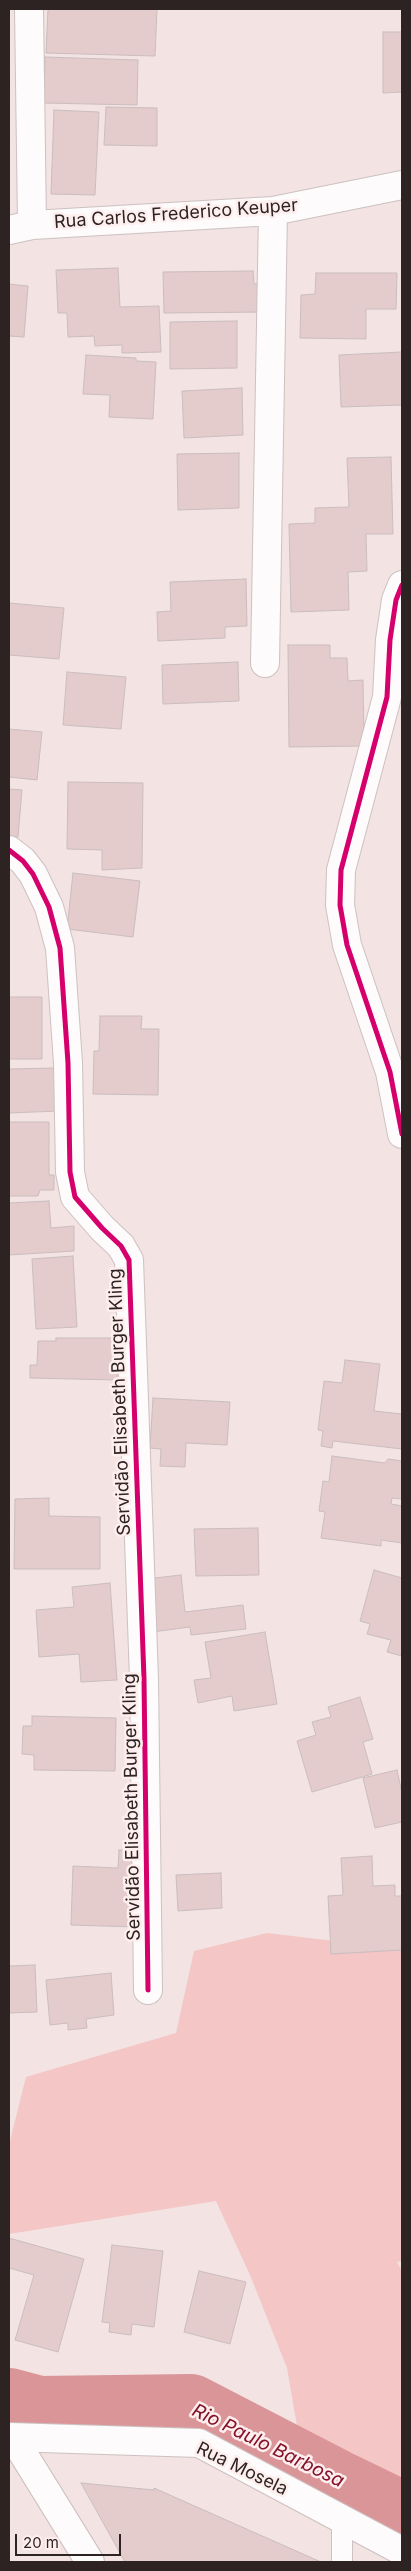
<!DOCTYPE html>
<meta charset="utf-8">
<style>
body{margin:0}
#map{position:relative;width:411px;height:2571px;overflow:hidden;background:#f3e3e3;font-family:Inter,sans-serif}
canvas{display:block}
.frame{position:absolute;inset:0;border:10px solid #2d2323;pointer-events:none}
.scale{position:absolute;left:15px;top:2534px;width:106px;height:22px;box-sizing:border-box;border:2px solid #2d2323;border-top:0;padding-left:6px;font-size:15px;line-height:18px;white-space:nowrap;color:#2d2323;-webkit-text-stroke:4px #fee;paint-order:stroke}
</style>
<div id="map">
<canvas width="411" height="2571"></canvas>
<div class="frame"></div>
<div class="scale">20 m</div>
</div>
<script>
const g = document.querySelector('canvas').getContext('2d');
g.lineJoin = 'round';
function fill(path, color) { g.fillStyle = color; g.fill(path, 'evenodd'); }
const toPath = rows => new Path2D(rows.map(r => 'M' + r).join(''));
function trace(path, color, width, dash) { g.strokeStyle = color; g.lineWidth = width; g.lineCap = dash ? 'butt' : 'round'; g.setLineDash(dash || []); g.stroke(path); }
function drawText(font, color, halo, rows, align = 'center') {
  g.font = font + ' Inter,sans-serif'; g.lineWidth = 5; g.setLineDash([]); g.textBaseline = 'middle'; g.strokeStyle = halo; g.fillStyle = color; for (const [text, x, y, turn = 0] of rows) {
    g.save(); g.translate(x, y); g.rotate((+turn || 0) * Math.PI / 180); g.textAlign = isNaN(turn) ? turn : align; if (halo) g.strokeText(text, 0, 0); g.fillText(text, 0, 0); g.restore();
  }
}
const green = toPath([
 [267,1933,402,1949,402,2261,397,2262,402,2271,402,2516,302,2455,287,2368,250,2275,216,2201,9,2234,9,2145,26,2077,176,2033,194,1951]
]);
const river = toPath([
 [9,2400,39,2408,191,2406,336,2481,402,2513]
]);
const building = toPath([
 [48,9,157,9,155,56,46,53,48,9],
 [383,32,402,32,402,92,383,93,383,32],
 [45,57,138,60,137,105,44,103,45,57],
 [106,107,157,108,157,146,104,145,106,107],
 [54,110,99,112,95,195,51,194,54,110],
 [118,268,120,307,159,306,161,352,122,353,122,345,95,346,94,336,68,337,67,313,58,313,56,270,118,268],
 [253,271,254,284,267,284,267,312,164,313,163,272,253,271],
 [316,273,397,273,396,309,366,309,366,339,300,338,301,295,315,294,316,273],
 [9,284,28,286,24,337,9,336,9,284],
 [237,321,237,368,170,369,170,322,237,321],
 [402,352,402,405,341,407,339,355,402,352],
 [86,355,136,358,136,361,156,362,153,419,109,417,110,395,83,394,86,355],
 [242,388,243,435,184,438,182,391,242,388],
 [239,453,239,508,178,510,177,454,239,453],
 [391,457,393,534,366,534,367,571,348,572,349,610,291,612,289,524,315,523,315,508,349,507,347,458,391,457],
 [246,579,247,626,225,627,225,638,158,641,157,612,171,611,170,582,246,579],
 [9,603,64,608,59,659,9,655,9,603],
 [288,645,330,645,330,658,347,658,348,681,363,680,364,746,289,747,288,645],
 [238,662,239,701,163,704,162,665,238,662],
 [67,672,126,677,121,729,63,725,67,672],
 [9,729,42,732,37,780,9,777,9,729],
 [68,782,143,783,142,868,102,870,102,850,67,849,68,782],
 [9,789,22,790,18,837,9,836,9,789],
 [73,873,140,881,133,937,67,929,73,873],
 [9,997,42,997,42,1059,9,1059,9,997],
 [100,1016,142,1016,141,1029,159,1029,158,1095,93,1094,94,1051,99,1051,100,1016],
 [57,1068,58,1111,9,1113,9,1069,57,1068],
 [9,1122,49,1122,49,1175,54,1175,54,1190,40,1190,38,1196,9,1196,9,1122],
 [49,1201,51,1228,74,1226,74,1251,9,1255,9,1203,49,1201],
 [73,1256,77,1327,36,1329,32,1259,73,1256],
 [56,1338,118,1338,117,1380,30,1378,30,1365,37,1365,38,1341,56,1341,56,1338],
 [345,1360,380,1364,374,1411,402,1414,402,1449,333,1441,332,1448,321,1446,323,1431,318,1430,324,1381,342,1383,345,1360],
 [153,1398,230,1402,227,1445,186,1443,185,1467,160,1466,161,1449,150,1448,153,1398],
 [332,1456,385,1463,388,1459,402,1461,402,1499,392,1498,391,1504,402,1506,402,1543,381,1540,381,1546,321,1538,325,1512,319,1511,323,1481,329,1482,332,1456],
 [49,1498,49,1516,100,1517,100,1569,14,1569,15,1499,49,1498],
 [258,1528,259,1575,196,1576,194,1529,258,1528],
 [374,1570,402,1578,402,1656,387,1652,391,1640,367,1634,370,1624,360,1621,374,1570],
 [181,1575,185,1612,243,1605,246,1629,191,1635,190,1627,152,1632,146,1579,181,1575],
 [110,1583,117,1680,81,1682,79,1654,39,1657,36,1610,74,1607,72,1587,110,1583],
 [265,1632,277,1704,234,1711,232,1696,198,1703,194,1680,211,1678,205,1642,265,1632],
 [360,1697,373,1739,363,1742,372,1774,312,1792,297,1741,316,1735,312,1722,331,1717,328,1707,360,1697],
 [32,1716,116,1718,115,1771,34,1770,34,1755,22,1754,23,1726,32,1726,32,1716],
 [397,1770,402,1793,402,1822,375,1828,363,1778,397,1770],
 [119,1850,135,1850,137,1927,71,1925,73,1866,118,1868,119,1850],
 [372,1856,373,1886,395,1885,395,1896,402,1896,402,1950,331,1954,328,1896,343,1895,341,1858,372,1856],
 [221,1873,222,1908,178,1911,176,1875,221,1873],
 [35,1965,37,2012,9,2013,9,1966,35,1965],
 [111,1973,114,2015,86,2019,87,2028,68,2030,68,2023,50,2025,46,1980,111,1973],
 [9,2238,84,2259,58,2352,15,2340,34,2275,9,2268,9,2238],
 [112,2245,163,2251,154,2327,132,2324,131,2335,109,2332,110,2323,102,2322,112,2245],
 [199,2271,246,2282,230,2344,184,2332,199,2271],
 [81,2483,154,2490,154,2488,321,2562,125,2562,81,2483]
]);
const service = toPath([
 [342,2562,342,2520]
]);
const minor = toPath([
 [29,9,32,225],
 [9,230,32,225,273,211,402,185],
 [402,585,396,600,390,640,387,697,341,870,340,905,347,945,390,1072,402,1134],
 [265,663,273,211],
 [9,850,23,861,33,874,49,907,60,948,68,1063,70,1172,75,1197,102,1228,121,1246,129,1260,144,1679,148,1990],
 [14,2439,90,2562]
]);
const tertiary = toPath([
 [9,2437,199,2443,402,2551]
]);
const cycleway = toPath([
 [402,585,396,600,390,640,387,697,341,870,340,905,347,945,390,1072,402,1134],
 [9,850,23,861,33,874,49,907,60,948,68,1063,70,1172,75,1197,102,1228,121,1246,129,1260,144,1679,148,1990]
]);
const streetNames = [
 ["Rua Carlos Frederico Keuper",176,214,-4],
 ["Servidão Elisabeth Burger Kling",120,1402,-92],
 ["Servidão Elisabeth Burger Kling",132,1807,-91],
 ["Rua Mosela",242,2469,26]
];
const waterNames = [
 ["Rio Paulo Barbosa",268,2446,26]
];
fill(green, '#f4c6c6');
trace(river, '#da9598', 64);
fill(building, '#e4cbcc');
trace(building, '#cabdbd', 1);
trace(service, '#cdc1c1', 22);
trace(minor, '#cdc1c1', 30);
trace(tertiary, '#cdc1c1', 30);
trace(service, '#fdfbfb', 20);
trace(minor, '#fdfbfb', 28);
trace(tertiary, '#fdfbfb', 28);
trace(cycleway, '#d6006c', 5);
drawText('18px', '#2d2323', '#fee', streetNames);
drawText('italic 19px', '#841228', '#fee', waterNames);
</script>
